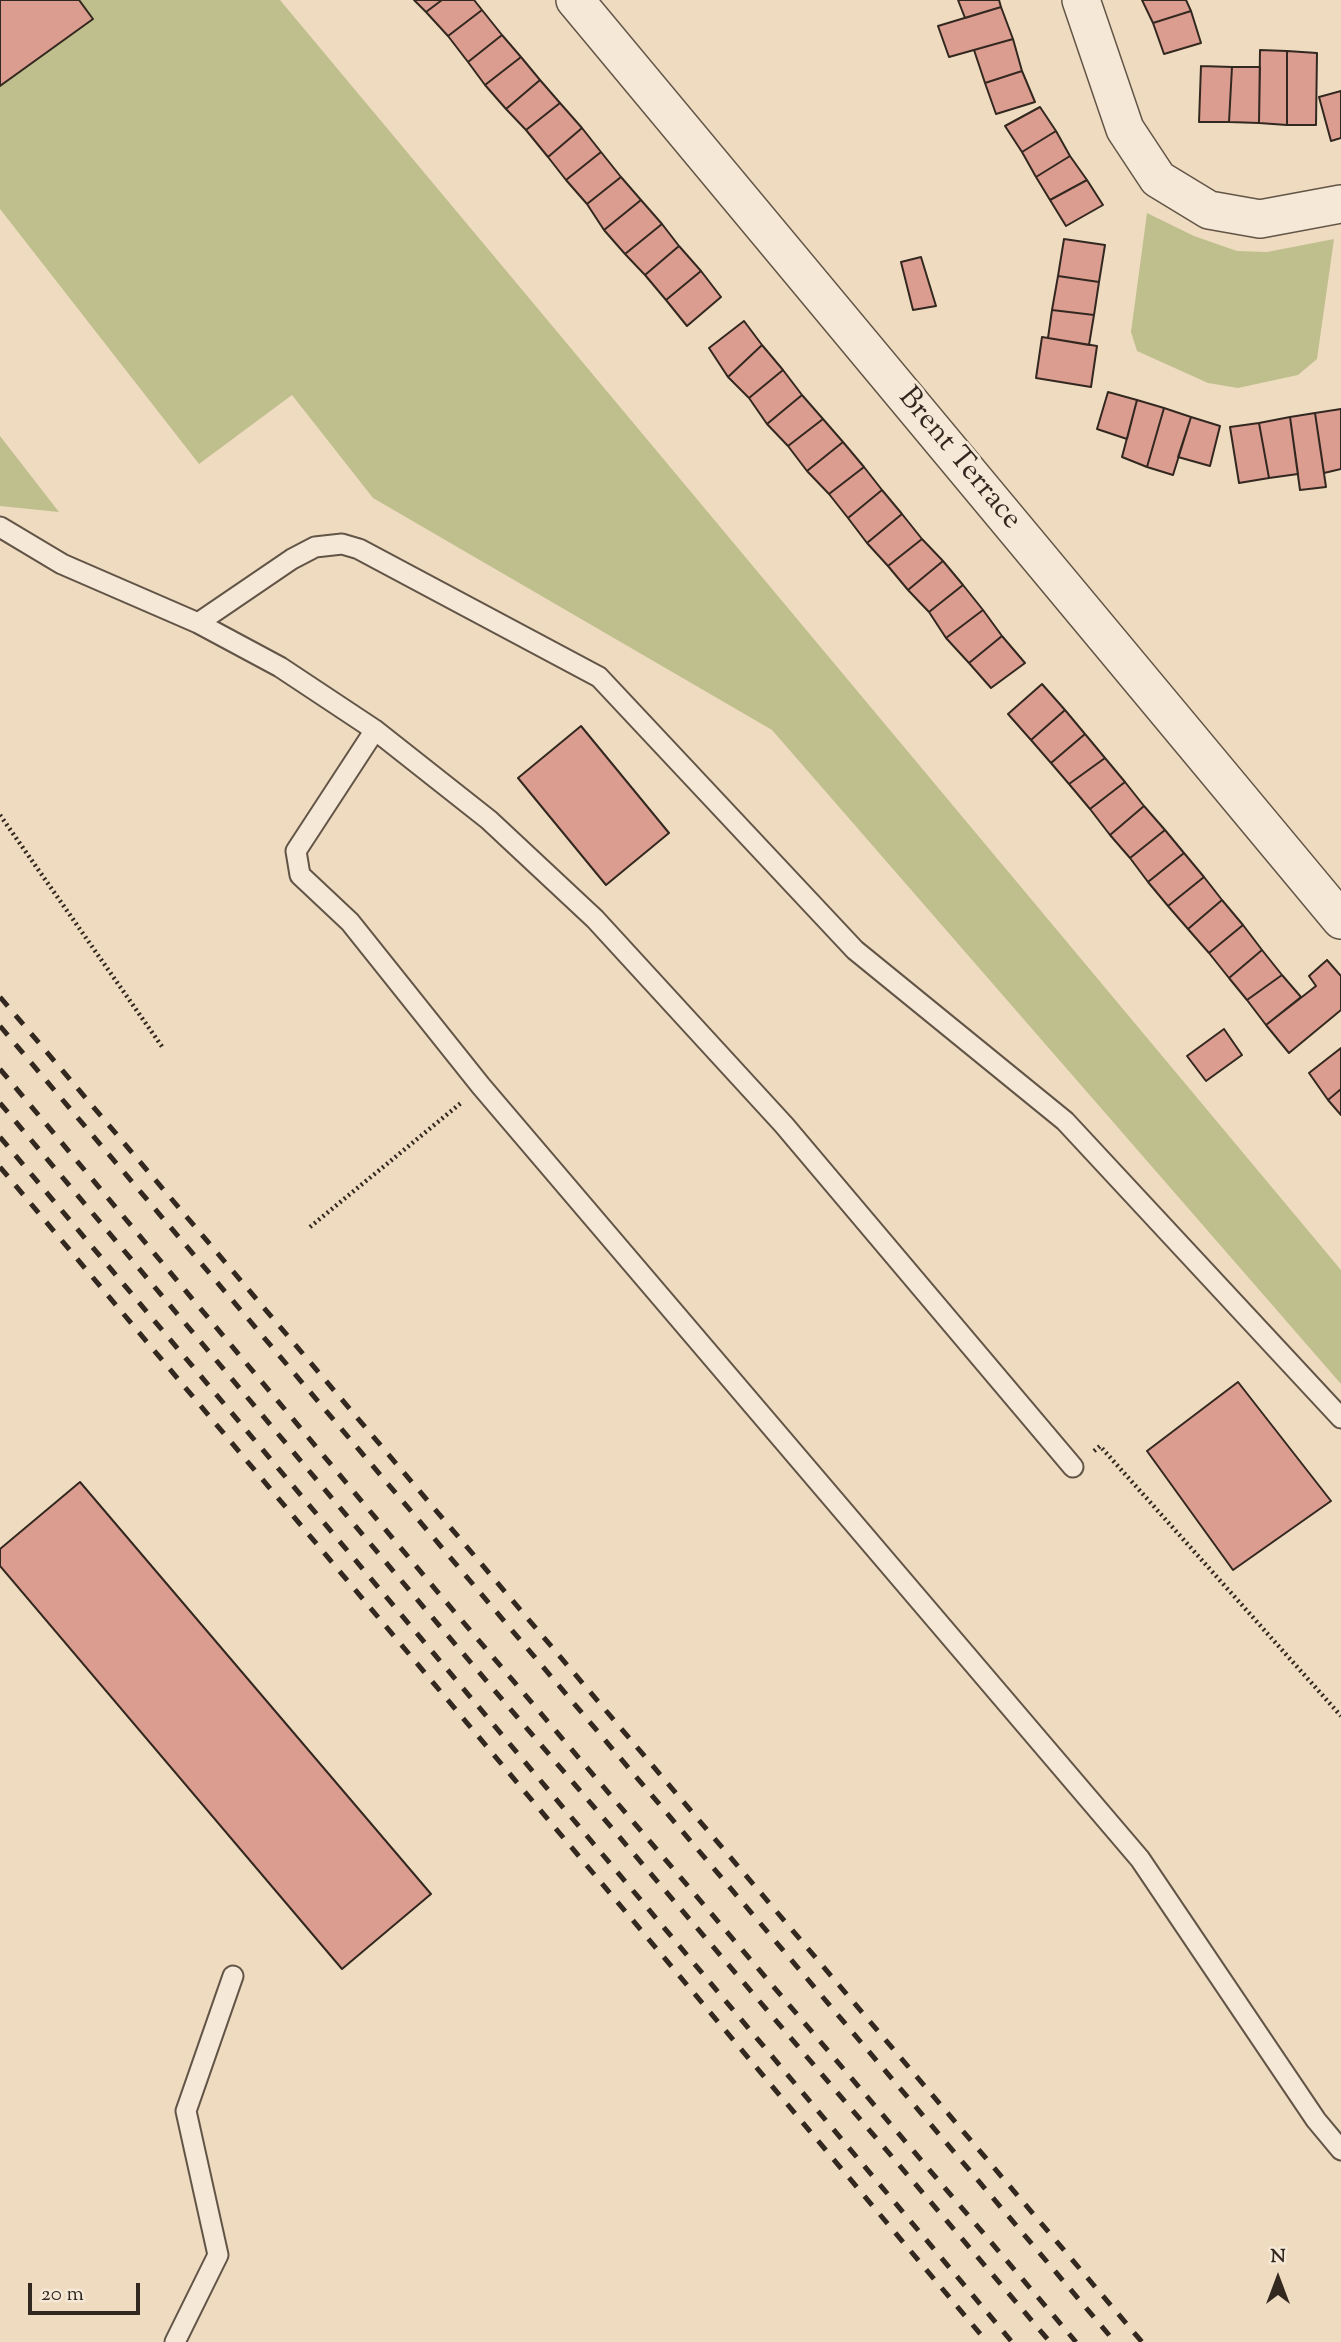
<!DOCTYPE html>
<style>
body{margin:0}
#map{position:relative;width:1341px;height:2342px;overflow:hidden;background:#efdcc0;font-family:"Sorts Mill Goudy",serif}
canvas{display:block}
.north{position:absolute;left:1243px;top:2244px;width:70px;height:70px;-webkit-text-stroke:5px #f5e8d6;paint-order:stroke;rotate:0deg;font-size:19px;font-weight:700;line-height:28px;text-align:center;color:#33281f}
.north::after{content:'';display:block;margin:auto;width:24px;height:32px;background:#33281f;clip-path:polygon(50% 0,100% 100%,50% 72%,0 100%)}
.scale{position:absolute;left:28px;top:2283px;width:112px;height:32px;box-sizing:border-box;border:4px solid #33281f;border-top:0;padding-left:9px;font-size:21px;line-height:24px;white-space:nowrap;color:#33281f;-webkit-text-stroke:5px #f5e8d6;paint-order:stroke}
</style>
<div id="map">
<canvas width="1341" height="2342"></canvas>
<div class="north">N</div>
<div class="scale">20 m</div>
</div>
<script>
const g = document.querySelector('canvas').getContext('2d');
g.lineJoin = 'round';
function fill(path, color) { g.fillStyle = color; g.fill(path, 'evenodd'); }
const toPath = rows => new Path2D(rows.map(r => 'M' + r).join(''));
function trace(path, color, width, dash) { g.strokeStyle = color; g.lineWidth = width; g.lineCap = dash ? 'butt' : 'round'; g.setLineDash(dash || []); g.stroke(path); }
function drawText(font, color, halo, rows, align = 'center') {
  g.font = font + ' "Sorts Mill Goudy",serif'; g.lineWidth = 6; g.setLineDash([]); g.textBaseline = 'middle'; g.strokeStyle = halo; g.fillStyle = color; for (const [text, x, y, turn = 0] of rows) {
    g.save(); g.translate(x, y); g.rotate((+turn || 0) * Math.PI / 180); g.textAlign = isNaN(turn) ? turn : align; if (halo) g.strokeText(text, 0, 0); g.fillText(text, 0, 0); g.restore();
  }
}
const green = toPath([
 [71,0,280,0,1341,1270,1341,1384,772,730,373,498,292,395,199,464,0,209,0,75],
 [1147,213,1194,236,1237,251,1267,252,1334,239,1317,359,1298,375,1238,388,1208,383,1137,351,1131,332],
 [0,436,59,512,0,506]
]);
const building = toPath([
 [0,0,79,0,93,19,0,86,0,0],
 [414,0,442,0,426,12,414,0],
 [442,0,474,0,482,10,448,36,426,12,442,0],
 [958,0,999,0,1001,7,965,18,958,0],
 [1142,0,1186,0,1191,11,1153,23,1142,0],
 [1001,7,1013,39,949,57,938,26,1001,7],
 [482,10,502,35,468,62,448,36,482,10],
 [1191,11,1201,43,1164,54,1153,23,1191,11],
 [502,35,521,57,485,85,468,62,502,35],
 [1013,39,1022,71,985,83,974,50,1013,39],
 [1260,50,1287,51,1287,125,1259,123,1260,50],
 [1287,51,1317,53,1316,125,1287,125,1287,51],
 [521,57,540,80,506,109,485,85,521,57],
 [1201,66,1232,67,1229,122,1199,122,1201,66],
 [1232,67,1260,67,1259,123,1229,122,1232,67],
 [1022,71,1035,102,996,114,985,83,1022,71],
 [540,80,560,103,526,130,506,109,540,80],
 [1341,91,1341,138,1331,141,1319,97,1341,91],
 [560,103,582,128,548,157,526,130,560,103],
 [1040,107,1056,131,1022,152,1005,126,1040,107],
 [582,128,601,152,566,180,548,157,582,128],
 [1056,131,1070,156,1036,177,1022,152,1056,131],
 [601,152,621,177,587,204,566,180,601,152],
 [1070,156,1087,180,1050,200,1036,177,1070,156],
 [621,177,641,200,604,230,587,204,621,177],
 [1087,180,1103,205,1066,226,1050,200,1087,180],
 [641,200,662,224,625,254,604,230,641,200],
 [662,224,679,246,645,275,625,254,662,224],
 [1064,239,1105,245,1099,282,1058,276,1064,239],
 [679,246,701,271,666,300,645,275,679,246],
 [921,257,936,306,913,310,901,262,921,257],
 [701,271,721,297,687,326,666,300,701,271],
 [1058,276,1099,282,1094,315,1052,310,1058,276],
 [1052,310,1094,315,1089,345,1048,338,1052,310],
 [744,321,762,345,728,377,709,348,744,321],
 [1042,337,1097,346,1091,387,1036,378,1042,337],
 [762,345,783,370,749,398,728,377,762,345],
 [783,370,802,395,767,424,749,398,783,370],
 [1108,392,1137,400,1127,439,1097,429,1108,392],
 [802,395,823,419,788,446,767,424,802,395],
 [1137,400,1164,408,1147,467,1122,457,1137,400],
 [1164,408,1191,417,1173,475,1147,467,1164,408],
 [1341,409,1341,469,1324,473,1315,413,1341,409],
 [1315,413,1326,487,1300,490,1290,417,1315,413],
 [1191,417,1220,426,1210,466,1178,457,1191,417],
 [1290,417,1298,474,1269,478,1259,423,1290,417],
 [823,419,843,442,807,471,788,446,823,419],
 [1259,423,1269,478,1239,483,1230,427,1259,423],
 [843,442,864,467,829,494,807,471,843,442],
 [864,467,882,490,848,518,829,494,864,467],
 [882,490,902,514,867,543,848,518,882,490],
 [902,514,922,539,888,566,867,543,902,514],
 [922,539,943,561,908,590,888,566,922,539],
 [943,561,963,585,929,612,908,590,943,561],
 [963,585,983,610,946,638,929,612,963,585],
 [983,610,1002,636,969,663,946,638,983,610],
 [1002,636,1025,663,991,688,969,663,1002,636],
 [1042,684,1065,710,1031,740,1008,714,1042,684],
 [1065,710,1085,734,1051,763,1031,740,1065,710],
 [581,726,669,833,606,885,518,778,581,726],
 [1085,734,1105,758,1069,784,1051,763,1085,734],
 [1105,758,1125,782,1090,809,1069,784,1105,758],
 [1125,782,1144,806,1110,835,1090,809,1125,782],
 [1144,806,1165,830,1130,858,1110,835,1144,806],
 [1165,830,1184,853,1148,882,1130,858,1165,830],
 [1184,853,1204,877,1168,906,1148,882,1184,853],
 [1204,877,1222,900,1188,929,1168,906,1204,877],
 [1222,900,1243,925,1209,953,1188,929,1222,900],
 [1243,925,1262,950,1229,978,1209,953,1243,925],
 [1262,950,1282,975,1247,1000,1229,978,1262,950],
 [1327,960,1341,976,1341,1010,1289,1053,1266,1025,1316,986,1309,976,1327,960],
 [1282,975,1301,997,1266,1025,1247,1000,1282,975],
 [1224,1029,1242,1055,1206,1081,1187,1056,1224,1029],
 [1341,1048,1341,1089,1328,1100,1309,1073,1341,1048],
 [1341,1089,1341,1115,1328,1100,1341,1089],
 [1238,1382,1331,1501,1233,1570,1147,1451,1238,1382],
 [80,1482,431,1894,342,1969,0,1566,0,1549,80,1482]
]);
const path = toPath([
 [0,815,163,1048],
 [310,1227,461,1103],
 [1094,1451,1100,1446,1341,1716]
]);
const lane = toPath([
 [0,527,62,564,198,623,280,667,375,730,489,820,595,919,784,1125,1073,1467],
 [198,623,292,559,315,547,342,544,359,549,599,677,855,950,1065,1121,1341,1418],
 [375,730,296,851,300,875,350,922,481,1086,1140,1859,1316,2120,1341,2150],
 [175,2342,218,2255,186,2111,233,1976]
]);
const street = toPath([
 [575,0,1341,920],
 [1081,0,1125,129,1158,179,1209,210,1260,219,1341,204]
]);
const rail = toPath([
 [0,997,1142,2342],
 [0,1026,1115,2342],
 [0,1069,441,1596,1076,2342],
 [0,1103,426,1610,1050,2342],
 [0,1137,1012,2342],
 [0,1167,987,2342]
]);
const streetNames = [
 ["Brent Terrace",958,460,50]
];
fill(green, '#bfbf8e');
fill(building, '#dc9d91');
trace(building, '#33281f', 2);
trace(lane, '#625547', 23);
trace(street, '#625547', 40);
trace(path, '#33281f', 4.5, [2, 3.5]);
trace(lane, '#f5e8d6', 19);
trace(street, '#f5e8d6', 37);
trace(rail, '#33281f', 5, [12, 12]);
drawText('30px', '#33281f', '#f5e8d6', streetNames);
</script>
